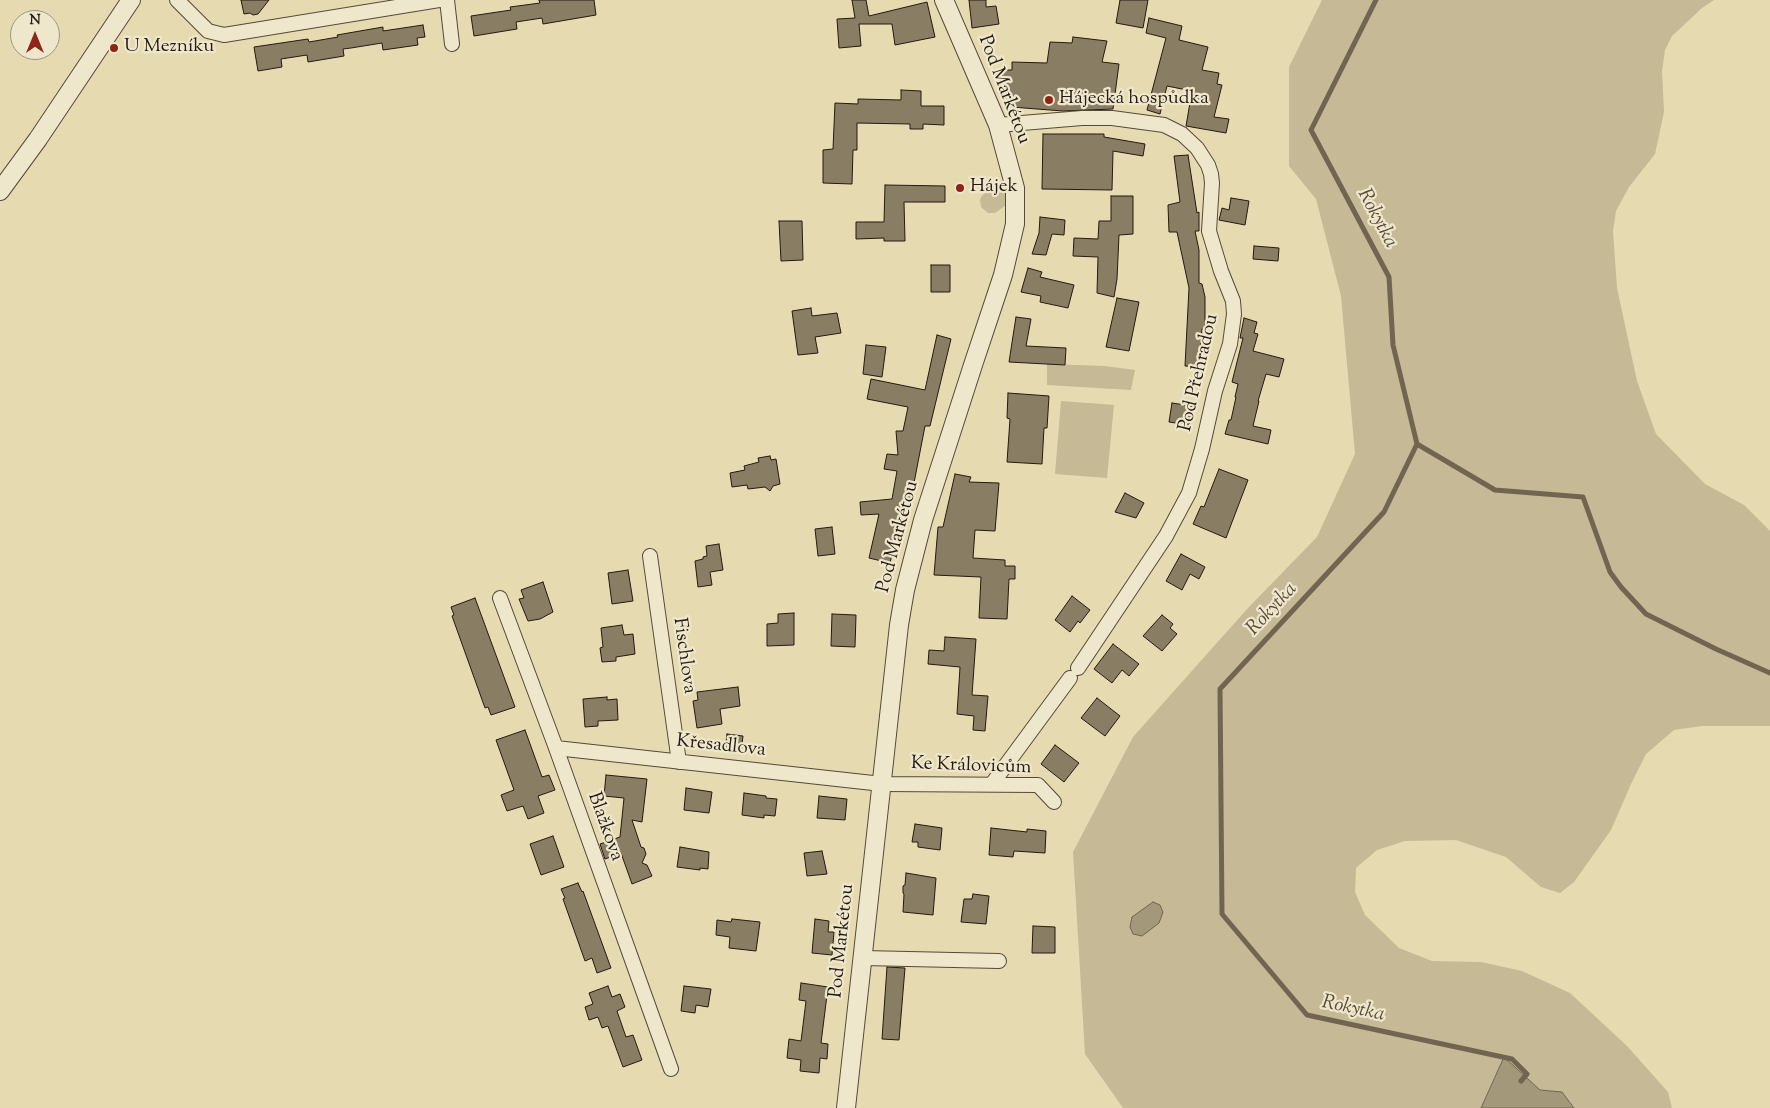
<!DOCTYPE html>
<meta charset="utf-8">
<style>
body{margin:0}
#map{position:relative;width:1770px;height:1108px;overflow:hidden;background:#e6dab1;font-family:"Sorts Mill Goudy",serif}
canvas{display:block}
.north{position:absolute;left:10px;top:10px;width:50px;height:50px;box-sizing:border-box;background:#efe7cc;border:1px solid #9e9581;border-radius:50%;rotate:0deg;font-size:14px;font-weight:700;line-height:20px;text-align:center;color:#251911}
.north::after{content:'';display:block;margin:auto;width:18px;height:22px;background:#8f2418;clip-path:polygon(50% 0,100% 100%,50% 72%,0 100%)}
</style>
<div id="map">
<canvas width="1770" height="1108"></canvas>
<div class="north">N</div>
</div>
<script>
const g = document.querySelector('canvas').getContext('2d');
g.lineJoin = 'round';
function fill(path, color) { g.fillStyle = color; g.fill(path, 'evenodd'); }
const toPath = rows => new Path2D(rows.map(r => 'M' + r).join(''));
function trace(path, color, width, dash) { g.strokeStyle = color; g.lineWidth = width; g.lineCap = dash ? 'butt' : 'round'; g.setLineDash(dash || []); g.stroke(path); }
function drawText(font, color, halo, rows, align = 'center') {
  g.font = font + ' "Sorts Mill Goudy",serif'; g.lineWidth = 4.5; g.setLineDash([]); g.textBaseline = 'middle'; g.strokeStyle = halo; g.fillStyle = color; for (const [text, x, y, turn = 0] of rows) {
    g.save(); g.translate(x, y); g.rotate((+turn || 0) * Math.PI / 180); g.textAlign = isNaN(turn) ? turn : align; if (halo) g.strokeText(text, 0, 0); g.fillText(text, 0, 0); g.restore();
  }
}
const green = toPath([
 [1322,0,1714,0,1702,8,1672,36,1665,50,1662,71,1664,112,1655,154,1629,187,1616,211,1613,231,1617,288,1637,381,1656,434,1705,484,1744,505,1770,531,1770,726,1702,726,1674,730,1646,754,1631,784,1611,830,1574,882,1560,893,1541,887,1506,857,1456,840,1405,841,1377,850,1356,868,1355,892,1365,915,1399,948,1432,961,1481,962,1522,971,1570,993,1627,1046,1668,1092,1672,1108,1574,1108,1562,1092,1540,1090,1504,1058,1481,1108,1123,1108,1085,1054,1073,852,1133,737,1248,608,1317,537,1355,454,1341,296,1316,199,1289,166,1289,67],
 [996,180,1006,188,1006,205,995,213,988,213,981,207,980,200,981,197],
 [1047,364,1104,366,1135,370,1131,390,1047,385],
 [1061,401,1114,405,1107,478,1055,474]
]);
const water = toPath([
 [1153,902,1160,905,1163,912,1159,923,1142,936,1133,934,1130,927,1132,917,1153,902],
 [1504,1057,1540,1090,1562,1092,1574,1108,1481,1108,1504,1057]
]);
const stream = toPath([
 [1376,0,1311,130,1389,277,1393,345,1417,444,1384,512,1220,689,1222,914,1307,1015,1512,1059,1527,1074,1521,1081],
 [1417,444,1495,490,1583,497,1610,572,1621,587,1646,614,1716,649,1770,673]
]);
const building = toPath([
 [241,0,269,0,258,14,253,15,250,13,244,14,241,0],
 [539,0,594,0,596,15,543,24,542,18,516,22,517,29,474,36,471,16,511,10,510,7,540,3,539,0],
 [852,0,866,0,869,16,927,2,935,37,895,45,892,24,859,24,861,46,839,48,837,19,855,18,852,0],
 [969,0,986,0,986,7,996,6,999,24,972,28,969,0],
 [1120,0,1148,0,1143,28,1116,23,1120,0],
 [1149,18,1182,26,1179,40,1208,47,1202,70,1219,73,1217,84,1222,85,1214,117,1229,119,1226,133,1186,126,1192,91,1167,86,1160,114,1147,110,1166,38,1146,33,1149,18],
 [423,25,425,37,417,38,418,45,383,50,382,43,351,48,343,49,344,56,308,62,307,55,281,59,282,67,258,71,254,47,308,39,309,42,338,37,337,35,383,27,383,31,423,25],
 [1073,37,1107,41,1102,62,1119,64,1113,109,1063,111,1011,107,1011,98,1006,98,1006,90,1001,90,1002,70,1012,70,1012,62,1047,63,1050,42,1072,43,1073,37],
 [901,90,921,91,921,106,944,106,944,125,923,124,923,129,910,129,910,124,857,123,857,150,853,150,852,184,823,183,823,150,833,149,835,103,858,104,858,99,901,100,901,90],
 [1043,134,1104,134,1104,137,1145,144,1143,156,1113,151,1112,190,1042,189,1043,134],
 [1188,155,1197,213,1199,212,1199,231,1195,231,1199,250,1199,283,1202,284,1205,297,1205,329,1202,329,1199,367,1185,366,1189,288,1177,232,1169,232,1168,205,1180,202,1174,156,1188,155],
 [885,185,945,186,945,202,904,202,905,241,884,241,884,238,856,239,856,222,884,222,885,185],
 [1111,196,1133,196,1133,234,1119,235,1117,279,1114,297,1097,293,1098,257,1073,256,1074,238,1098,239,1099,221,1111,221,1111,196],
 [1231,198,1249,201,1245,225,1219,220,1222,208,1229,210,1231,198],
 [1040,217,1065,220,1064,235,1052,234,1046,255,1032,254,1039,233,1040,217],
 [779,221,802,221,803,260,781,261,779,221],
 [1254,246,1279,248,1278,261,1253,259,1254,246],
 [931,265,950,265,950,292,931,292,931,265],
 [1028,268,1042,272,1040,277,1074,285,1068,308,1040,302,1041,296,1021,292,1028,268],
 [1117,298,1139,302,1129,351,1106,347,1117,298],
 [811,308,812,316,837,313,841,333,815,337,818,353,798,355,792,311,811,308],
 [1016,317,1031,319,1026,346,1066,348,1065,365,1009,362,1016,317],
 [1244,318,1257,322,1254,333,1258,334,1253,351,1284,359,1279,377,1266,374,1258,401,1259,401,1253,426,1271,430,1268,444,1225,434,1229,420,1231,420,1236,397,1235,397,1238,384,1232,382,1243,338,1240,338,1244,318],
 [937,335,951,339,930,426,925,426,908,514,901,514,890,563,869,558,879,514,861,515,860,502,892,499,897,471,884,469,887,454,898,455,896,431,903,431,908,407,867,399,871,379,925,390,937,335],
 [866,345,886,347,882,377,863,374,866,345],
 [1008,393,1049,396,1047,428,1044,428,1042,464,1007,462,1010,419,1007,418,1008,393],
 [1172,403,1192,406,1189,425,1169,422,1172,403],
 [770,456,771,460,776,459,780,484,773,486,770,491,765,487,748,489,747,485,732,487,730,473,745,470,744,466,759,462,758,458,770,456],
 [1219,469,1248,480,1226,538,1193,524,1201,506,1204,507,1219,469],
 [955,474,971,477,969,482,999,483,995,531,975,530,973,558,1005,560,1005,566,1015,566,1015,579,1009,579,1007,619,979,618,981,577,934,575,938,527,943,527,955,474],
 [1125,493,1144,503,1136,518,1115,512,1125,493],
 [832,527,835,554,818,556,815,529,832,527],
 [719,544,723,570,710,572,712,585,698,587,695,561,703,559,703,557,707,556,706,546,719,544],
 [1181,554,1205,567,1199,579,1190,574,1182,590,1166,581,1181,554],
 [628,570,633,601,612,604,608,573,628,570],
 [543,582,553,612,540,619,528,621,519,599,524,598,521,590,543,582],
 [1072,596,1090,610,1080,623,1078,621,1070,632,1055,620,1072,596],
 [475,598,515,707,491,715,488,707,485,708,452,616,454,615,451,607,475,598],
 [794,613,794,645,767,646,767,624,778,623,778,614,794,613],
 [832,614,856,615,855,647,831,646,832,614],
 [1162,615,1173,624,1170,628,1177,634,1162,651,1143,636,1162,615],
 [622,625,624,635,633,634,635,654,616,657,616,661,602,662,600,648,603,647,601,628,622,625],
 [945,637,976,639,972,695,988,696,985,731,973,730,974,716,957,714,960,667,928,664,929,650,944,651,945,637],
 [1113,644,1139,664,1129,676,1122,670,1112,683,1094,669,1113,644],
 [738,687,740,706,720,709,722,724,697,728,693,701,698,700,697,692,738,687],
 [607,697,607,700,617,699,618,720,598,721,598,726,585,727,583,699,607,697],
 [1097,698,1120,716,1105,736,1081,718,1097,698],
 [525,730,542,777,549,775,555,790,538,796,544,813,528,819,523,806,507,811,501,795,514,790,496,740,525,730],
 [727,734,743,736,741,753,725,751,727,734],
 [1055,745,1079,763,1064,782,1041,764,1055,745],
 [606,775,647,779,642,822,632,820,641,847,644,848,646,854,642,863,647,865,652,876,632,884,621,853,605,859,600,844,620,837,624,798,604,796,606,775],
 [686,788,712,792,709,813,684,810,686,788],
 [744,793,766,796,766,798,777,799,775,816,764,815,764,818,742,815,744,793],
 [819,796,847,799,845,820,817,818,819,796],
 [915,824,942,828,940,850,918,847,918,842,912,842,915,824],
 [991,828,1027,832,1027,829,1046,831,1045,853,1014,851,1013,857,989,855,991,828],
 [553,836,564,867,541,875,530,844,553,836],
 [680,847,709,852,708,869,700,868,700,870,677,867,680,847],
 [822,851,827,874,807,876,804,853,822,851],
 [906,873,936,878,933,915,903,912,904,894,903,893,903,886,905,885,906,873],
 [578,883,582,892,583,891,611,968,597,973,592,958,585,961,563,899,565,898,561,889,578,883],
 [973,894,989,896,986,924,961,922,964,899,972,899,973,894],
 [732,919,760,922,756,951,729,948,730,937,716,935,717,920,731,922,732,919],
 [815,919,829,921,828,932,834,932,832,955,812,953,815,919],
 [1033,926,1055,927,1055,953,1032,953,1033,926],
 [887,967,905,968,899,1040,882,1039,887,967],
 [801,983,828,987,821,1043,828,1044,827,1059,820,1058,819,1073,800,1071,801,1060,787,1058,789,1039,801,1041,806,1001,799,1000,801,983],
 [608,986,612,997,620,994,625,1007,617,1011,626,1037,633,1035,642,1060,623,1067,608,1026,602,1028,598,1017,589,1020,585,1007,593,1004,589,993,608,986],
 [684,986,711,989,708,1007,696,1005,695,1013,681,1011,684,986]
]);
const minor = toPath([
 [177,0,208,31,224,35,439,0],
 [447,0,452,44],
 [998,125,1082,118,1112,118,1164,125,1182,134,1197,148,1208,165,1211,174,1212,183,1209,231,1221,271,1233,301,1234,314,1230,344,1215,391,1202,449,1189,493,1166,536,1078,668],
 [650,556,679,762],
 [500,598,556,748,671,1069],
 [556,748,882,784,1038,785,1054,802],
 [992,784,1070,678],
 [863,958,999,961]
]);
const tertiary = toPath([
 [0,191,38,139,131,0],
 [846,1108,899,625,905,590,923,520,973,365,1003,275,1015,224,1015,188,998,125,944,0]
]);
const markers = [
 [114,48,5,"#8f2418"],
 [1049,100,5,"#8f2418"],
 [960,188,5,"#8f2418"]
];
const poiNames = [
 ["U Mezníku",124,48],
 ["Hájecká hospůdka",1059,100],
 ["Hájek",970,188]
];
const streetNames = [
 ["Pod Markétou",1003,90,69],
 ["Pod Přehradou",1200,373,-77],
 ["Pod Markétou",899,537,-75],
 ["Fischlova",683,656,82],
 ["Křesadlova",721,747,6],
 ["Ke Královicům",971,767,2],
 ["Blažkova",604,827,70],
 ["Pod Markétou",843,941,-84]
];
const waterNames = [
 ["Rokytka",1376,219,62],
 ["Rokytka",1273,610,-47],
 ["Rokytka",1353,1010,12]
];
fill(green, '#c5b996');
fill(water, '#a4987b');
trace(water, '#716551', 1);
trace(stream, '#716551', 5);
fill(building, '#897d64');
trace(building, '#251911', 1);
trace(minor, '#554939', 16);
trace(tertiary, '#554939', 20);
trace(minor, '#efe7cc', 14);
trace(tertiary, '#efe7cc', 18);
for (const [x, y, r, color] of markers) { const dot = new Path2D(); dot.arc(x, y, r, 0, 2 * Math.PI); g.fillStyle = color; g.fill(dot); trace(dot, '#efe7cc', 2); }
drawText('19px', '#251911', '#efe7cc', poiNames, 'left');
drawText('19px', '#251911', '#efe7cc', streetNames);
drawText('italic 20px', '#584c3b', '#efe7cc', waterNames);
</script>
